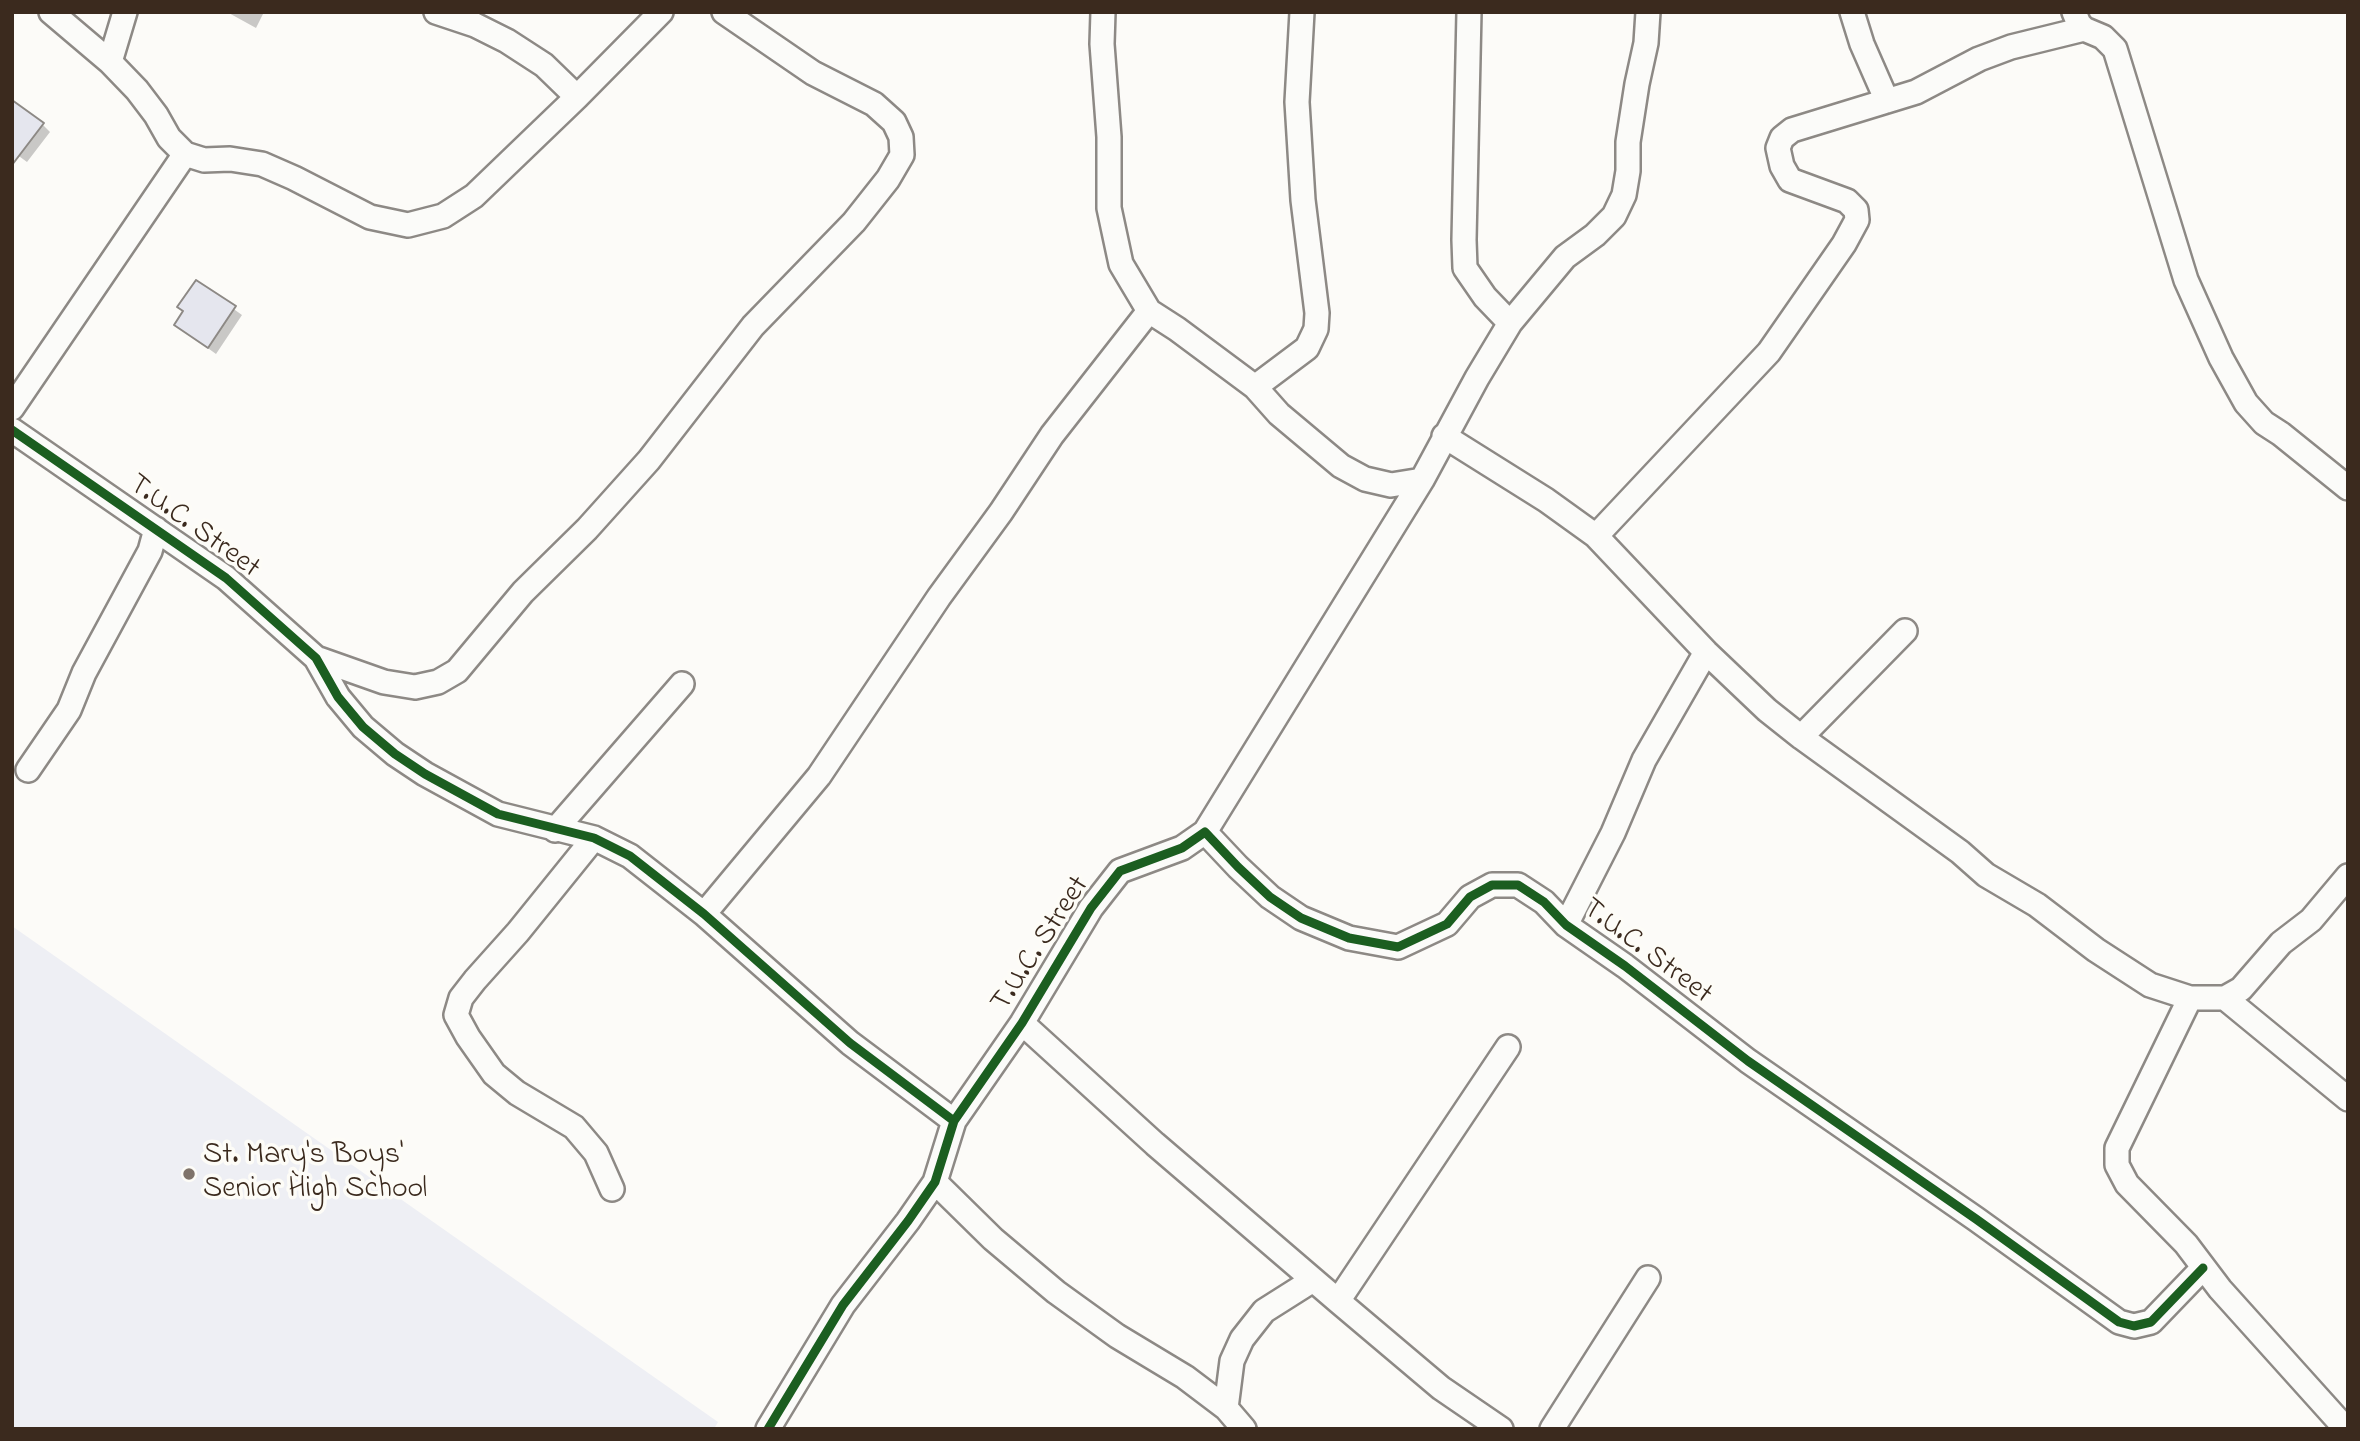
<!DOCTYPE html>
<style>
body{margin:0}
#map{position:relative;width:2360px;height:1441px;overflow:hidden;background:#fcfbf8;font-family:"Indie Flower",sans-serif}
canvas{display:block}
.frame{position:absolute;inset:0;border:14px solid #3b2a1e;pointer-events:none}
</style>
<div id="map">
<canvas width="2360" height="1441"></canvas>
<div class="frame"></div>
</div>
<script>
const g = document.querySelector('canvas').getContext('2d');
g.lineJoin = 'round';
function fill(path, color) { g.fillStyle = color; g.fill(path, 'evenodd'); }
const toPath = rows => new Path2D(rows.map(r => 'M' + r).join(''));
function trace(path, color, width, dash) { g.strokeStyle = color; g.lineWidth = width; g.lineCap = dash ? 'butt' : 'round'; g.setLineDash(dash || []); g.stroke(path); }
function drawText(font, color, halo, rows, align = 'center') {
  g.font = font + ' "Indie Flower",sans-serif'; g.lineWidth = 7; g.setLineDash([]); g.textBaseline = 'middle'; g.strokeStyle = halo; g.fillStyle = color; for (const [text, x, y, turn = 0] of rows) {
    g.save(); g.translate(x, y); g.rotate((+turn || 0) * Math.PI / 180); g.textAlign = isNaN(turn) ? turn : align; if (halo) g.strokeText(text, 0, 0); g.fillText(text, 0, 0); g.restore();
  }
}
const built = toPath([
 [12,926,718,1422,714,1429,12,1429]
]);
const shadow = toPath([
 [227,12,264,12,256,28],
 [42,124,50,132,27,162,12,151],
 [196,282,242,315,216,354,176,325,185,312]
]);
const building = toPath([
 [12,100,44,123,12,165,12,100],
 [196,280,236,306,208,348,174,325,183,311,177,307,196,280]
]);
const minor = toPath([
 [51,12,110,62,137,90,156,115,169,138,185,154,204,160,230,159,262,164,294,178,370,217,408,225,443,216,474,196,577,97,661,12],
 [436,12,475,25,507,41,544,65,577,97],
 [1103,12,1102,44,1109,137,1109,208,1121,264,1149,311,1177,329,1255,387,1279,414,1341,466,1365,479,1391,485,1422,480],
 [1469,12,1464,240,1465,268,1485,297,1510,323,1565,257,1595,235,1614,216,1624,195,1628,171,1628,142,1637,84,1646,43,1648,12],
 [1852,12,1862,44,1887,101],
 [2074,12,2079,24,2084,29,2103,37,2115,49,2186,280,2221,358,2246,403,2264,423,2281,434,2348,488],
 [110,62,125,12],
 [1255,387,1307,348,1316,329,1317,313,1303,200,1297,102,1302,12],
 [12,408,185,154],
 [12,430,226,578,316,658,338,697,363,727,395,754,425,774,498,814,594,838,630,856,704,914,850,1043,954,1121],
 [1444,436,1546,500,1596,536,1706,652,1767,710,1801,737,1960,852,1986,875,2037,905,2096,950,2150,985,2190,998,2225,998,2241,989,2281,943,2311,920,2348,876],
 [1596,536,1769,352,1844,244,1857,220,1856,210,1847,201,1790,180,1782,166,1778,148,1782,138,1792,130,1916,92,1979,59,2011,47,2084,29],
 [316,658,384,682,415,687,438,682,457,671,523,592,587,529,649,460,753,326,854,222,888,179,902,155,901,137,894,122,874,104,813,73,724,12],
 [1801,737,1905,631],
 [28,770,69,710,84,673,150,551,156,529],
 [555,830,682,684],
 [1205,832,1422,480,1477,378,1510,323],
 [594,838,518,932,475,980,461,998,456,1015,468,1037,494,1074,517,1093,574,1127,596,1153,612,1189],
 [704,914,819,776,939,597,1001,512,1052,435,1149,311],
 [1566,925,1613,833,1644,760,1706,652],
 [2190,998,2117,1148,2117,1165,2127,1184,2186,1244,2220,1289,2346,1429],
 [2225,998,2348,1099],
 [1022,1023,1155,1144,1338,1301,1441,1388,1501,1429],
 [935,1182,993,1239,1056,1292,1117,1336,1185,1377,1226,1408,1244,1429],
 [1338,1301,1508,1047],
 [1226,1408,1232,1361,1242,1339,1264,1311,1313,1280],
 [768,1429,843,1305,908,1221,935,1182,954,1121,1022,1023,1091,908,1120,871,1182,848,1205,832,1238,867,1270,897,1301,918,1349,938,1398,947,1447,924,1470,897,1492,885,1518,885,1544,902,1566,925,1625,966,1748,1061,1976,1219,2119,1322,2134,1326,2151,1322,2203,1268],
 [1552,1429,1648,1278]
]);
const cycleway = toPath([
 [12,430,226,578,316,658,338,697,363,727,395,754,425,774,498,814,594,838,630,856,704,914,850,1043,954,1121],
 [768,1429,843,1305,908,1221,935,1182,954,1121,1022,1023,1091,908,1120,871,1182,848,1205,832,1238,867,1270,897,1301,918,1349,938,1398,947,1447,924,1470,897,1492,885,1518,885,1544,902,1566,925,1625,966,1748,1061,1976,1219,2119,1322,2134,1326,2151,1322,2203,1268]
]);
const markers = [
 [189,1174,7,"#7f736a"]
];
const streetNames = [
 ["T.U.C. Street",193,528,36],
 ["T.U.C. Street",1042,945,-57],
 ["T.U.C. Street",1646,953,37]
];
const poiNames = [
 ["St. Mary's Boys'",203,1157],
 ["Senior High School",203,1191]
];
fill(built, '#eeeff4');
fill(shadow, '#0003');
fill(building, '#e5e6ee');
trace(building, '#8d8985', 2);
trace(minor, '#8d8985', 28);
trace(minor, '#fbfbf9', 23);
trace(cycleway, '#1b5e20', 9);
for (const [x, y, r, color] of markers) { const dot = new Path2D(); dot.arc(x, y, r, 0, 2 * Math.PI); g.fillStyle = color; g.fill(dot); trace(dot, '#fdfcf7', 2.5); }
drawText('30px', '#3b2a1e', '#fdfcf7', streetNames);
drawText('30px', '#3b2a1e', '#fdfcf7', poiNames, 'left');
</script>
